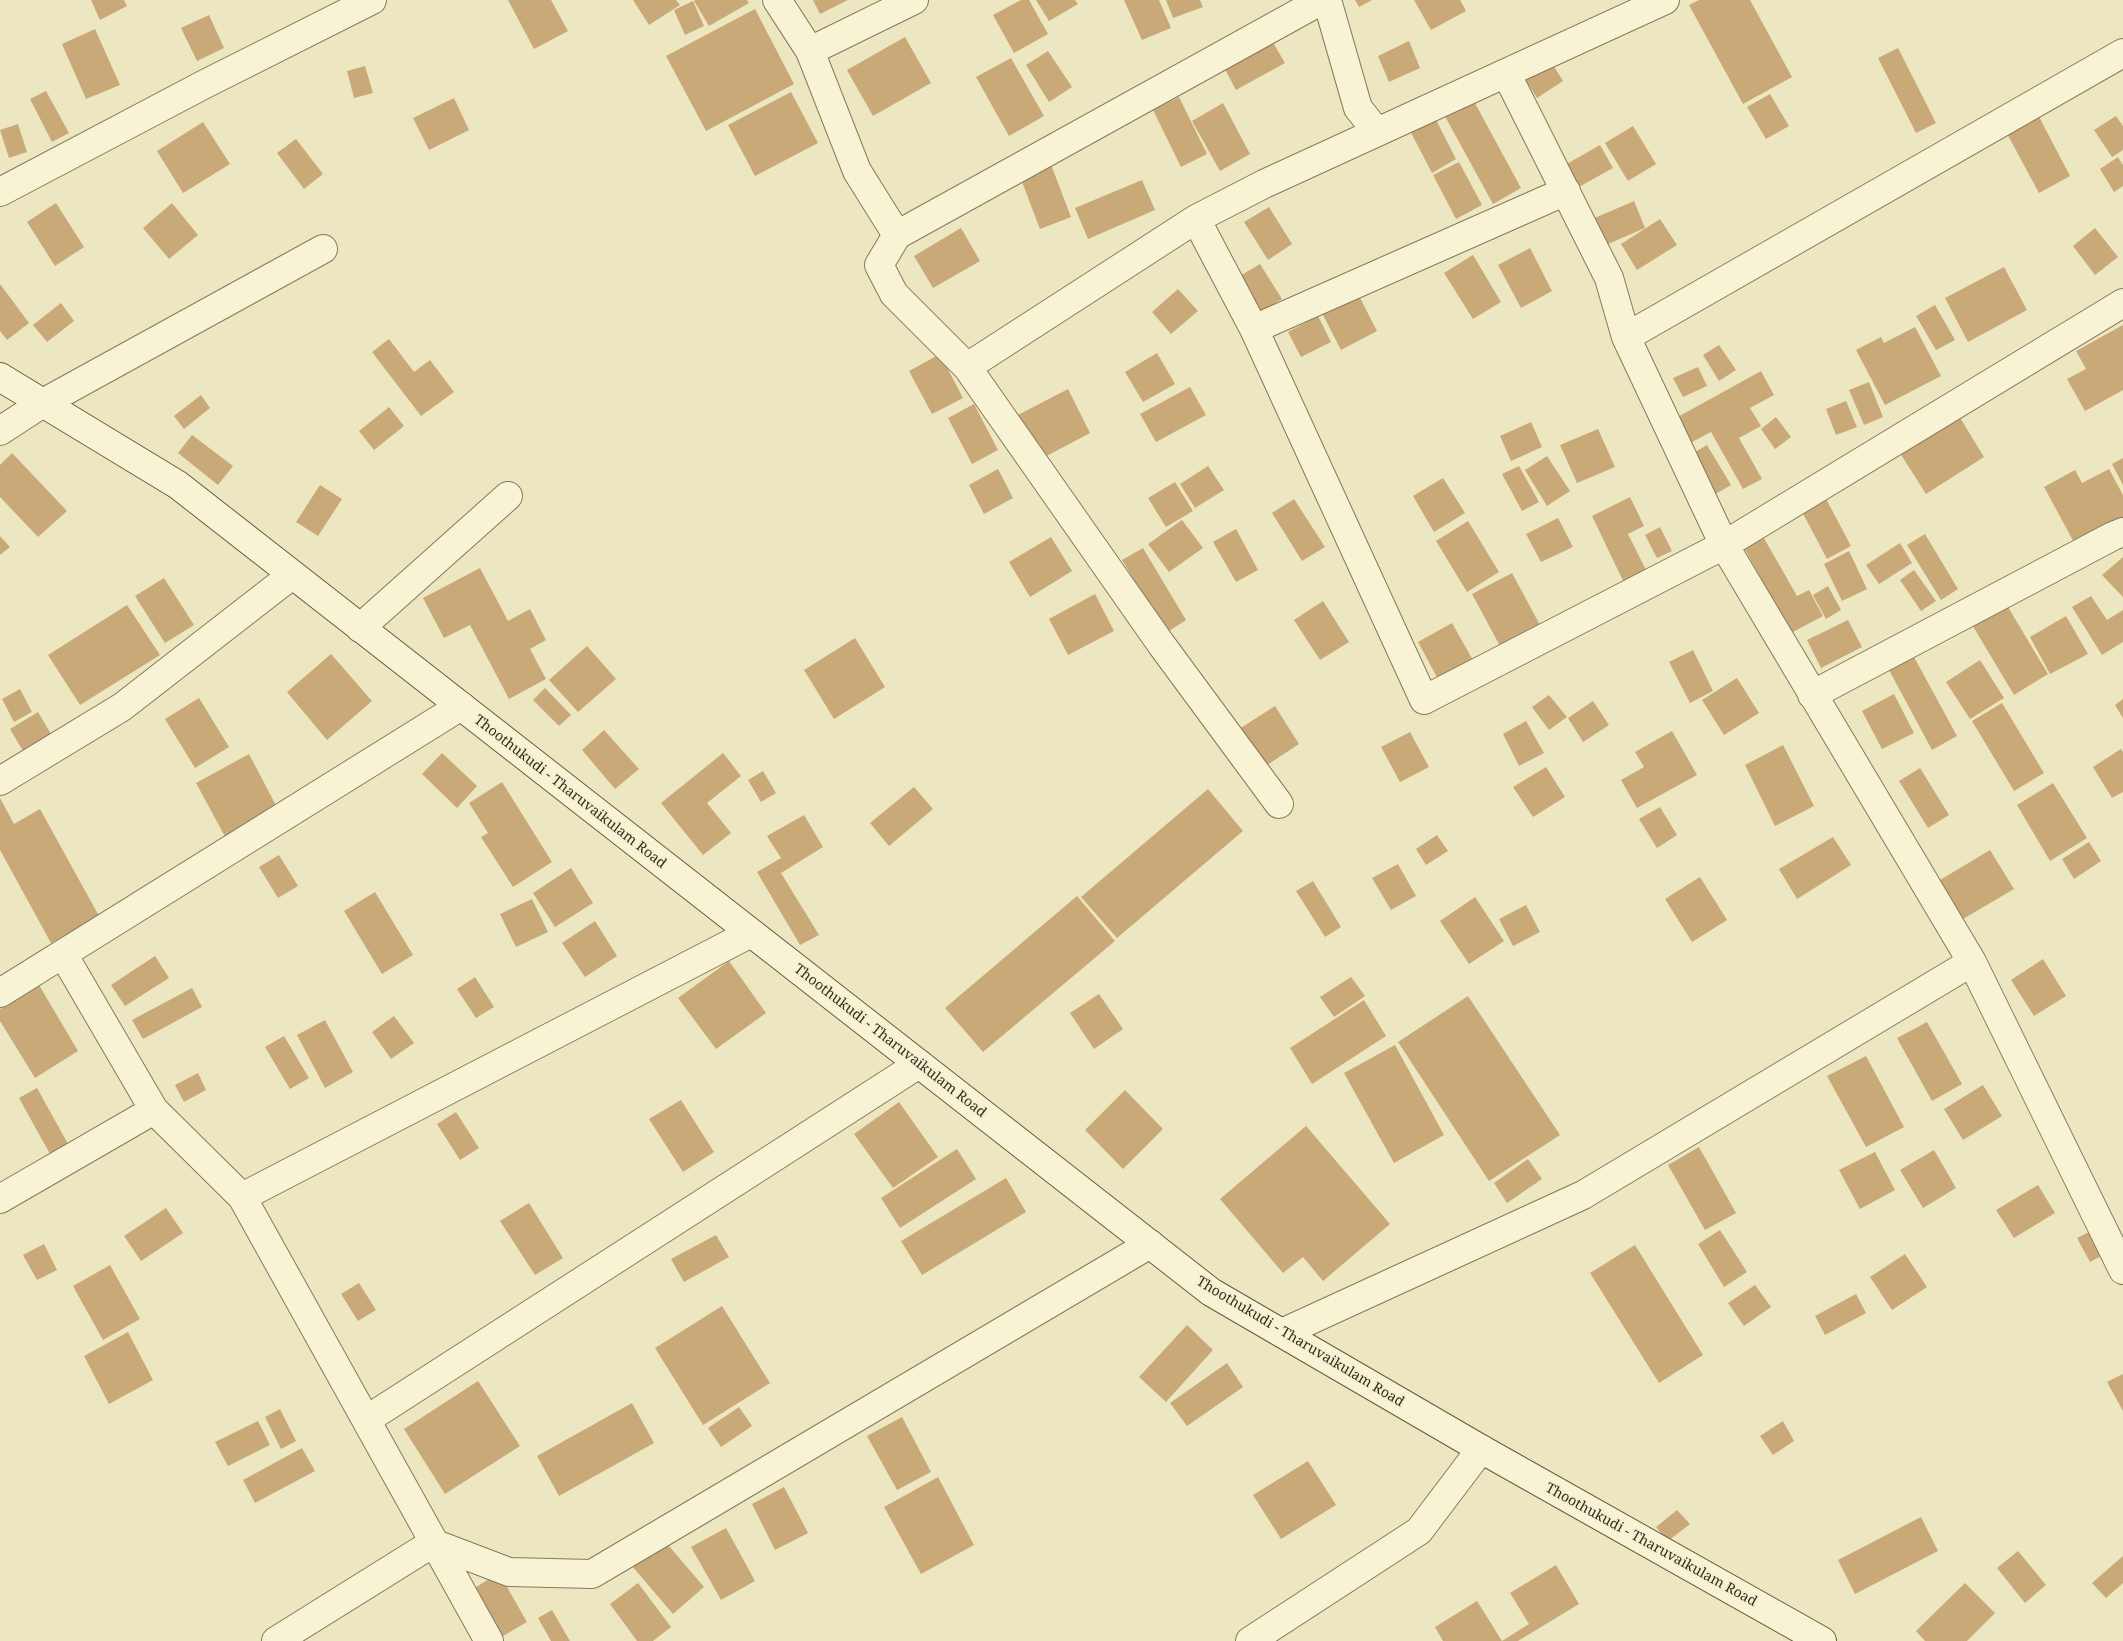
<!DOCTYPE html>
<style>
body{margin:0}
canvas{display:block;background:#ece7c1}
</style>
<canvas width="2123" height="1641"></canvas>
<script>
const g = document.querySelector('canvas').getContext('2d');
g.lineJoin = 'round';
function fill(path, color) { g.fillStyle = color; g.fill(path, 'evenodd'); }
const toPath = rows => new Path2D(rows.map(r => 'M' + r).join(''));
function trace(path, color, width, dash) { g.strokeStyle = color; g.lineWidth = width; g.lineCap = dash ? 'butt' : 'round'; g.setLineDash(dash || []); g.stroke(path); }
function drawText(font, color, halo, rows, align = 'center') {
  g.font = font + ' "Noto Serif",serif'; g.lineWidth = 4; g.setLineDash([]); g.textBaseline = 'middle'; g.strokeStyle = halo; g.fillStyle = color; for (const [text, x, y, turn = 0] of rows) {
    g.save(); g.translate(x, y); g.rotate((+turn || 0) * Math.PI / 180); g.textAlign = isNaN(turn) ? turn : align; if (halo) g.strokeText(text, 0, 0); g.fillText(text, 0, 0); g.restore();
  }
}
const building = toPath([
 [91,0,124,0,127,6,100,20],
 [508,0,551,0,568,31,534,49],
 [633,0,676,0,680,5,649,25],
 [695,0,747,0,749,3,709,26,694,1],
 [813,0,848,0,820,14],
 [1021,0,1029,0,1048,34,1014,53,993,15],
 [1036,0,1075,0,1078,4,1049,21],
 [1124,0,1159,0,1171,28,1142,40],
 [1166,0,1200,0,1203,7,1173,18],
 [1355,0,1372,0,1359,7],
 [1414,0,1460,0,1466,11,1431,30],
 [1699,0,1750,0,1792,77,1743,104,1689,5],
 [693,1,704,26,685,35,674,10],
 [755,9,794,84,706,131,666,56],
 [209,15,224,48,197,61,181,28],
 [95,29,120,85,86,99,62,44],
 [1268,34,1285,63,1236,90,1220,60],
 [905,37,931,83,873,116,847,70],
 [1409,41,1420,68,1389,82,1378,56],
 [1898,48,1936,123,1916,133,1878,58],
 [1048,51,1072,87,1049,102,1026,65],
 [1548,57,1563,81,1537,98,1522,74],
 [1011,58,1044,116,1009,136,976,77],
 [365,66,373,93,354,98,347,71],
 [46,91,69,133,52,142,30,99],
 [791,92,818,143,755,176,728,125],
 [1470,94,1521,188,1493,204,1441,109],
 [1770,94,1789,126,1766,139,1747,107],
 [1179,97,1207,154,1181,167,1153,110],
 [454,98,469,130,429,150,413,118],
 [1223,103,1250,154,1220,171,1192,121],
 [2037,113,2070,176,2039,193,2005,130],
 [1433,114,1456,159,1432,173,1408,127],
 [2116,116,2123,126,2123,150,2112,157,2094,130],
 [203,122,230,164,183,193,157,151],
 [18,124,27,152,9,158,0,130],
 [1633,126,1656,164,1628,181,1605,143],
 [296,139,323,174,304,189,277,153],
 [1600,145,1613,168,1577,188,1565,165],
 [2118,157,2123,165,2123,186,2114,192,2100,169],
 [1050,162,1071,217,1040,229,1019,174],
 [1459,162,1482,205,1456,219,1433,175],
 [1142,180,1155,210,1088,239,1075,208],
 [1634,201,1645,228,1601,247,1590,220],
 [56,203,84,247,55,266,27,222],
 [172,203,198,235,169,259,143,228],
 [1269,207,1292,244,1268,260,1244,222],
 [1660,219,1677,245,1637,270,1621,244],
 [961,228,980,261,933,288,914,256],
 [2095,228,2118,257,2095,275,2073,246],
 [1530,248,1552,291,1521,308,1498,265],
 [1473,255,1501,302,1473,319,1444,273],
 [1260,264,1282,299,1255,315,1233,280],
 [2004,267,2027,310,1968,342,1945,298],
 [0,284,29,323,7,340,0,331],
 [1178,289,1198,311,1171,334,1152,312],
 [1357,292,1377,331,1341,350,1321,311],
 [61,303,74,321,47,342,33,325],
 [1935,305,1955,340,1936,350,1916,316],
 [1318,316,1331,342,1301,357,1288,332],
 [2123,325,2123,390,2085,411,2067,379,2086,369,2076,351],
 [1915,327,1941,376,1885,405,1856,350,1881,337,1884,343],
 [389,339,414,372,430,360,454,392,421,416,372,352],
 [1719,345,1736,370,1719,381,1703,355],
 [1157,353,1175,384,1143,402,1125,372],
 [940,354,963,398,932,414,909,371],
 [1698,367,1707,386,1683,397,1673,378],
 [1761,371,1774,395,1750,408,1761,426,1739,438,1762,479,1743,489,1711,432,1690,443,1676,418],
 [1869,382,1883,417,1864,425,1849,390],
 [1190,387,1206,415,1156,442,1140,414],
 [1068,389,1090,433,1039,460,1016,416],
 [201,395,210,408,184,429,174,416],
 [1846,401,1857,427,1836,435,1826,409],
 [974,404,998,450,972,464,948,418],
 [389,407,404,426,374,450,359,431],
 [1959,416,1984,457,1926,494,1900,453],
 [1776,417,1791,437,1775,449,1761,429],
 [1531,422,1542,447,1511,461,1500,436],
 [1598,429,1615,467,1577,483,1560,445],
 [192,435,233,466,218,485,178,453],
 [1707,445,1731,485,1712,496,1688,456],
 [12,453,67,511,38,537,0,497,0,465],
 [1547,456,1570,491,1547,506,1525,470],
 [2123,458,2123,485,2112,464],
 [1208,466,1224,490,1195,508,1180,484],
 [1519,466,1539,502,1522,511,1502,474],
 [998,469,1013,498,984,514,969,485],
 [2109,469,2123,495,2123,521,2076,546,2044,487,2075,470,2082,483],
 [1443,478,1465,513,1434,532,1413,496],
 [1175,482,1193,511,1166,527,1148,498],
 [320,485,342,499,318,536,296,522],
 [1824,495,1851,546,1827,559,1800,508],
 [1630,497,1644,526,1628,534,1650,578,1627,589,1592,516],
 [1294,499,1325,547,1302,561,1272,513],
 [1558,518,1573,547,1541,562,1526,534],
 [1182,520,1203,548,1169,572,1148,544],
 [1468,521,1499,572,1467,592,1436,541],
 [1660,527,1672,551,1657,558,1645,535],
 [1236,529,1258,570,1236,582,1213,542],
 [1761,533,1797,596,1809,590,1823,616,1791,633,1742,544],
 [1925,534,1958,589,1941,600,1907,545],
 [0,536,10,547,0,555],
 [1051,537,1072,571,1030,597,1009,562],
 [1900,543,1912,563,1879,584,1866,565],
 [1143,548,1186,620,1166,633,1122,560],
 [1849,551,1867,589,1842,601,1824,564],
 [2123,557,2123,597,2102,575],
 [480,568,508,621,530,609,546,640,530,649,546,679,509,699,470,625,444,638,423,598],
 [1914,570,1936,601,1921,611,1900,580],
 [1512,573,1540,625,1500,646,1472,594],
 [164,578,194,625,165,643,135,596],
 [1828,586,1841,610,1826,619,1813,595],
 [1095,594,1114,631,1068,655,1049,619],
 [2091,596,2107,620,2123,610,2123,642,2102,655,2072,607],
 [1323,601,1349,642,1320,660,1294,620],
 [2005,602,2048,674,2014,695,1971,623],
 [127,605,160,655,80,705,48,655],
 [2066,616,2088,654,2050,674,2030,637],
 [1848,620,1862,647,1821,668,1807,640],
 [1452,623,1474,662,1439,681,1418,642],
 [855,638,885,687,834,719,804,670],
 [587,646,616,679,578,712,549,680],
 [1693,650,1713,691,1690,703,1669,662],
 [331,654,372,701,327,740,287,692],
 [1914,657,1957,736,1932,750,1889,670],
 [1980,660,2004,698,1970,719,1946,682],
 [1737,678,1759,713,1724,735,1702,700],
 [545,688,571,715,559,726,533,700],
 [20,689,32,712,14,722,2,699],
 [1894,694,1914,733,1882,749,1862,711],
 [1549,695,1567,717,1549,730,1532,707],
 [199,698,229,747,195,768,165,719],
 [2123,699,2123,718,2115,705],
 [1593,701,1609,725,1583,742,1568,718],
 [2002,703,2044,773,2014,791,1972,721],
 [1275,706,1299,744,1264,767,1239,729],
 [38,712,51,734,23,751,10,729],
 [1526,721,1544,753,1519,766,1503,734],
 [604,730,639,769,615,789,582,750],
 [1672,731,1697,775,1637,808,1621,780,1644,767,1635,752],
 [1410,732,1429,767,1400,782,1381,747],
 [1783,745,1814,806,1775,826,1745,765],
 [2121,749,2123,752,2123,792,2112,798,2093,767],
 [442,753,477,786,457,808,422,774],
 [723,753,741,776,707,803,731,833,703,855,661,803],
 [249,754,280,813,228,842,196,783],
 [1546,767,1565,797,1533,817,1513,787],
 [1920,768,1949,815,1928,828,1899,781],
 [763,771,776,793,761,802,748,780],
 [502,782,552,862,513,887,481,837,488,833,469,803],
 [2053,783,2087,838,2050,861,2017,805],
 [914,787,933,809,889,846,870,823],
 [1208,789,1243,831,1117,938,1081,897],
 [0,798,14,824,40,809,99,916,51,943,0,850],
 [1660,807,1677,835,1657,848,1639,819],
 [804,815,823,847,781,873,819,935,800,945,757,872,781,858,767,836],
 [1437,835,1448,851,1426,865,1416,849],
 [1833,837,1851,865,1797,899,1779,869],
 [2089,842,2101,861,2074,879,2062,859],
 [1990,850,2014,889,1958,922,1935,883],
 [279,855,298,886,278,898,259,867],
 [1398,864,1416,896,1391,910,1372,878],
 [571,868,593,903,555,927,533,893],
 [1700,877,1727,920,1692,942,1665,899],
 [1313,881,1341,927,1325,937,1296,891],
 [375,892,413,955,382,974,344,911],
 [1077,896,1115,941,983,1052,945,1008],
 [1475,897,1504,941,1469,964,1440,921],
 [532,899,548,932,516,947,500,914],
 [1526,905,1540,932,1513,946,1499,919],
 [595,921,617,956,585,977,562,943],
 [155,956,169,978,125,1006,111,985],
 [2043,959,2066,996,2034,1016,2011,980],
 [729,961,766,1013,716,1049,678,998],
 [475,977,494,1007,476,1018,457,989],
 [1351,977,1365,996,1334,1017,1320,997],
 [39,985,78,1051,35,1078,0,1021,0,1009],
 [192,988,202,1007,143,1039,132,1020],
 [1099,994,1123,1029,1094,1049,1070,1013],
 [1468,996,1560,1135,1489,1181,1398,1042],
 [1364,1000,1386,1036,1312,1084,1290,1048],
 [394,1016,414,1043,391,1059,372,1032],
 [325,1020,353,1072,325,1088,297,1035],
 [1927,1022,1962,1084,1932,1101,1897,1038],
 [284,1036,309,1078,290,1089,265,1047],
 [1395,1045,1444,1135,1394,1163,1344,1073],
 [1866,1056,1904,1127,1866,1147,1827,1076],
 [198,1073,206,1090,184,1102,175,1085],
 [1983,1085,2002,1116,1963,1140,1944,1109],
 [37,1088,68,1144,50,1154,19,1098],
 [1125,1090,1163,1129,1123,1169,1085,1130],
 [681,1100,714,1152,683,1172,649,1119],
 [899,1102,938,1157,893,1188,854,1134],
 [456,1112,479,1148,460,1160,437,1124],
 [1306,1126,1390,1224,1323,1281,1303,1257,1283,1273,1220,1199],
 [1699,1147,1736,1213,1705,1230,1668,1165],
 [957,1149,976,1179,900,1228,881,1198],
 [1934,1150,1956,1188,1923,1208,1900,1170],
 [1875,1152,1895,1190,1860,1209,1839,1170],
 [1528,1159,1542,1179,1507,1203,1494,1183],
 [1006,1178,1026,1212,922,1275,901,1241],
 [2038,1185,2055,1213,2014,1238,1996,1210],
 [529,1203,563,1258,535,1275,500,1221],
 [166,1208,183,1233,141,1261,124,1236],
 [1720,1230,1747,1272,1724,1287,1698,1244],
 [2089,1232,2101,1256,2090,1262,2077,1238],
 [716,1235,729,1257,684,1282,671,1259],
 [44,1244,57,1270,37,1280,23,1255],
 [1635,1245,1703,1355,1659,1383,1590,1273],
 [1905,1254,1927,1287,1892,1310,1870,1277],
 [110,1265,140,1319,103,1340,73,1286],
 [359,1283,376,1310,358,1321,341,1294],
 [1755,1285,1771,1307,1744,1326,1728,1303],
 [1856,1294,1866,1313,1825,1335,1815,1316],
 [722,1306,770,1383,703,1425,655,1348],
 [1187,1325,1213,1350,1166,1402,1139,1377],
 [128,1332,153,1380,109,1404,84,1356],
 [1227,1363,1243,1387,1187,1426,1170,1403],
 [2123,1374,2123,1411,2107,1382],
 [478,1381,520,1446,445,1494,404,1429],
 [632,1403,654,1443,559,1496,537,1456],
 [739,1407,752,1426,721,1447,708,1428],
 [280,1409,296,1441,281,1449,265,1417],
 [902,1417,931,1472,897,1490,867,1436],
 [258,1421,270,1445,228,1466,215,1442],
 [1783,1421,1794,1441,1773,1455,1760,1436],
 [302,1448,315,1471,255,1503,243,1480],
 [1308,1461,1336,1505,1281,1539,1253,1495],
 [938,1477,974,1545,921,1574,884,1507],
 [784,1487,808,1533,775,1550,752,1504],
 [1677,1510,1690,1524,1668,1541,1656,1527],
 [1921,1517,1938,1551,1855,1594,1838,1560],
 [726,1528,755,1581,721,1600,691,1547],
 [663,1539,704,1587,673,1614,632,1566],
 [2018,1551,2046,1585,2025,1603,1997,1568],
 [2123,1556,2123,1583,2106,1598,2092,1583],
 [1556,1565,1579,1604,1518,1641,1443,1641,1435,1627,1477,1601,1502,1641,1529,1624,1510,1593],
 [499,1573,527,1622,496,1640,468,1592],
 [638,1583,671,1627,653,1641,637,1641,610,1604],
 [1965,1583,1995,1613,1967,1641,1925,1641,1916,1631],
 [552,1610,570,1641,551,1641,538,1618]
]);
const street = toPath([
 [777,0,810,51,857,171,897,235],
 [1327,0,1358,108,1377,132],
 [810,51,914,0],
 [1506,73,1609,278,1626,337,1724,545,2123,303],
 [0,192,203,85,372,0],
 [1196,219,1254,329,1424,700,1724,545,1972,962,1583,1195,1282,1333],
 [1254,329,1566,191],
 [1626,337,2123,53],
 [967,367,894,294,879,265,897,235,1322,0],
 [0,431,43,403,323,249],
 [360,628,508,496],
 [1812,695,2113,536,2123,532],
 [0,781,122,707,292,575],
 [1279,804,1161,644,967,367,1196,219,1264,184,1665,0],
 [63,954,154,1110],
 [1972,962,2123,1270],
 [0,993,461,706],
 [242,1197,489,1641],
 [0,1199,154,1110,242,1197,751,933],
 [366,1420,919,1064],
 [276,1641,433,1543,509,1572,592,1574,1150,1244],
 [1250,1641,1419,1531,1481,1449]
]);
const secondary = toPath([
 [0,377,178,485,1211,1292,1481,1449,1822,1641]
]);
const streetNames = [
 ["Thoothukudi - Tharuvaikulam Road",570,792,38],
 ["Thoothukudi - Tharuvaikulam Road",890,1041,38],
 ["Thoothukudi - Tharuvaikulam Road",1300,1342,31],
 ["Thoothukudi - Tharuvaikulam Road",1651,1545,29]
];
fill(building, '#c9a978');
trace(street, '#85795a', 30);
trace(secondary, '#675a3d', 30);
trace(street, '#f7f3d4', 28);
trace(secondary, '#f7f3d4', 28);
drawText('14px', '#352d1d', '#f4f0d1', streetNames);
</script>
